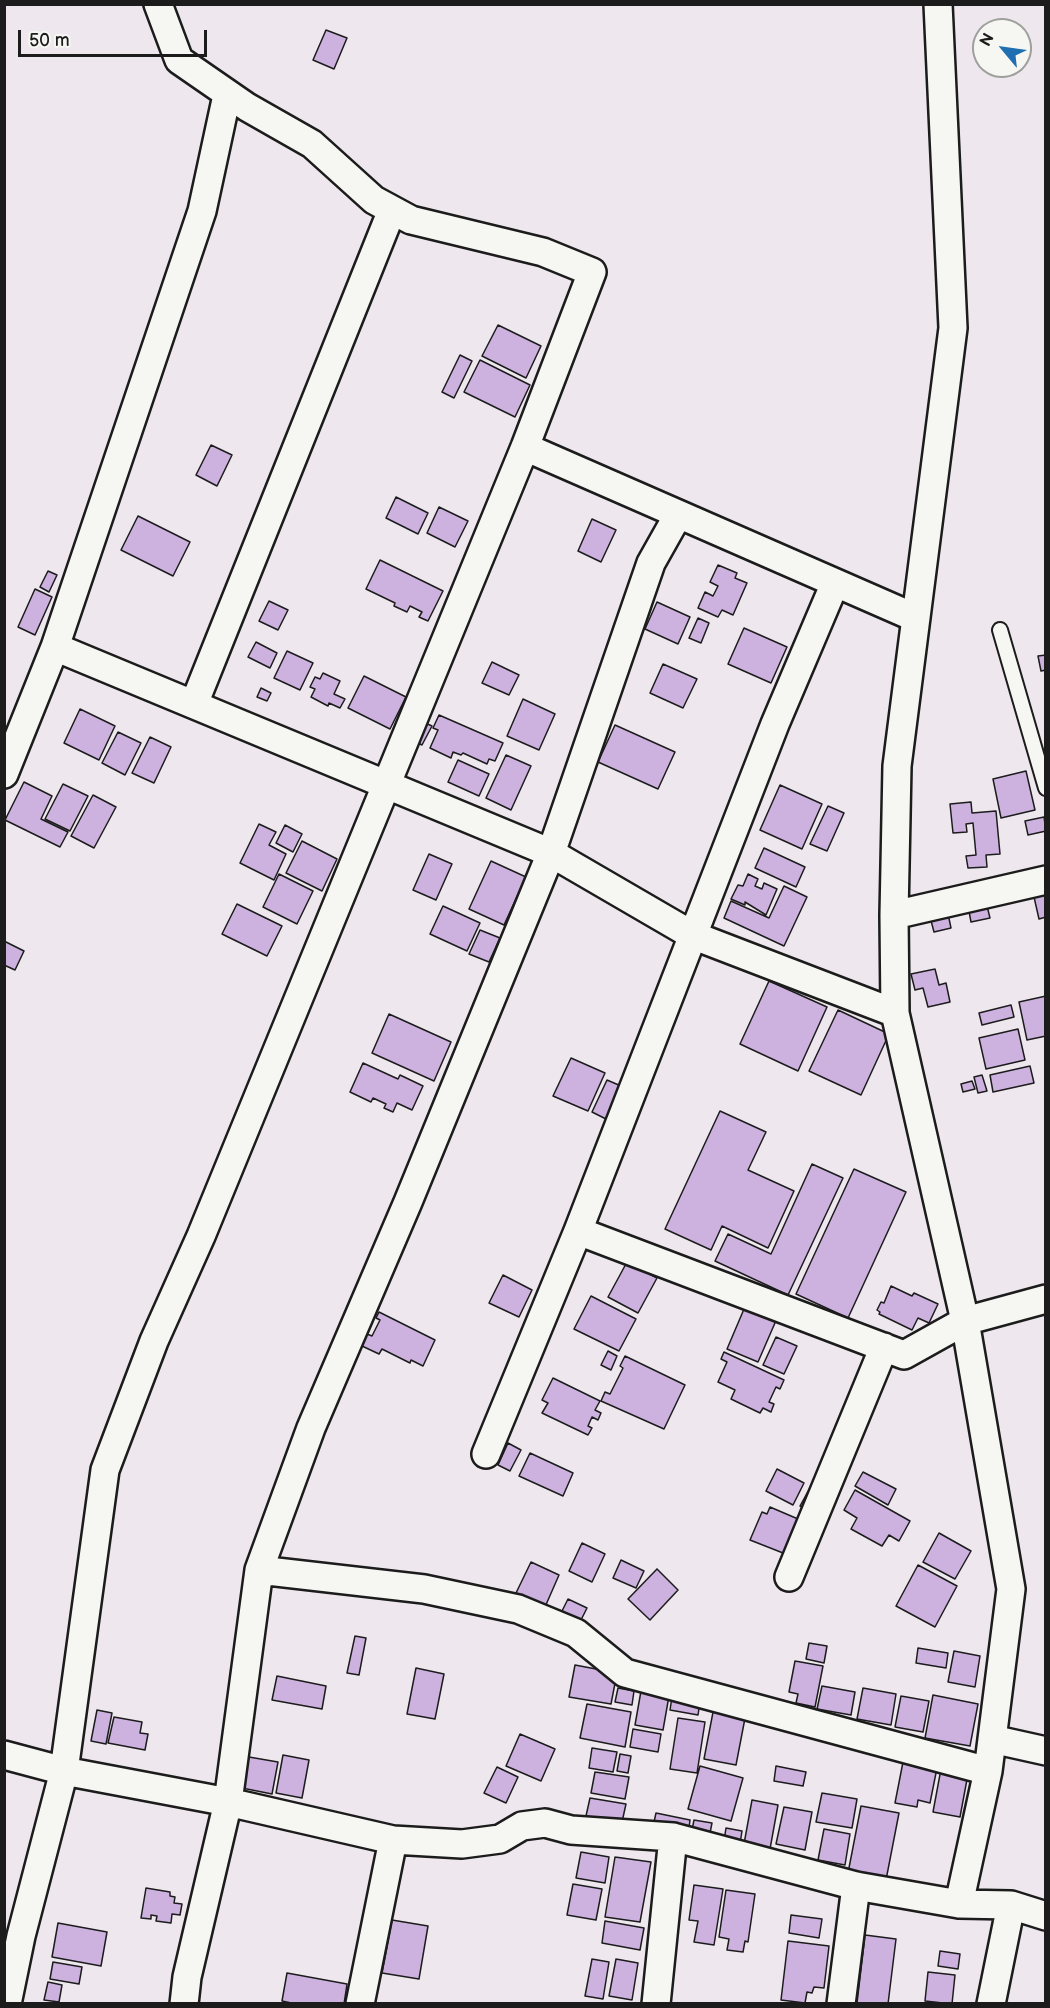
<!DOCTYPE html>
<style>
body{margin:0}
#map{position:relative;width:1050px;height:2008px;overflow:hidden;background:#eee8ee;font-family:"Balsamiq Sans",sans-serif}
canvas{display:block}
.frame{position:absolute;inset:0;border:6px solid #1c1c1c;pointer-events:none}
.north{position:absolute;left:972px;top:18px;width:60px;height:60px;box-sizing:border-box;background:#f6f6f2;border:2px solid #9f9f9c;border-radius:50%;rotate:299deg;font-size:16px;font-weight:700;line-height:24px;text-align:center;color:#1c1c1c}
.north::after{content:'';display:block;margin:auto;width:21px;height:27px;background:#1f6fb2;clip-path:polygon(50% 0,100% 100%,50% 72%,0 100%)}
.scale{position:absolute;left:18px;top:30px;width:189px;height:27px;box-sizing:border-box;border:3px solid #1c1c1c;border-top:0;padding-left:8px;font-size:18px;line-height:21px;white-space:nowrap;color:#1c1c1c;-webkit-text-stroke:4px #f6f6f2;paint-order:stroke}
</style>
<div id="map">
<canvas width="1050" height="2008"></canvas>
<div class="frame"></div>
<div class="north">N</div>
<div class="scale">50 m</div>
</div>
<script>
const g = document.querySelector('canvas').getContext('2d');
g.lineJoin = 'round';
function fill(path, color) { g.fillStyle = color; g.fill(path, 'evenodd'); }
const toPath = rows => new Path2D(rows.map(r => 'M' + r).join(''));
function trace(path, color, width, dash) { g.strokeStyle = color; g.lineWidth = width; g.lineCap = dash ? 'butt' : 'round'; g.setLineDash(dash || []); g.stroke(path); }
const building = toPath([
 [326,30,347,38,334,69,313,60,326,30],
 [498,325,541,346,526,378,482,356,498,325],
 [460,355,472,361,454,398,442,392,460,355],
 [480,360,530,385,515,417,464,392,480,360],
 [211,445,232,455,217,486,196,475,211,445],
 [396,497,428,513,418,534,386,518,396,497],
 [439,507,468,521,455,547,427,533,439,507],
 [138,516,190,542,173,576,121,550,138,516],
 [592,519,616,530,601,562,578,551,592,519],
 [380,560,443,591,428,621,419,617,422,612,410,606,407,612,394,606,395,603,366,589,380,560],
 [718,565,737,573,735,578,747,583,733,615,722,610,718,617,698,608,705,592,713,596,718,586,710,582,718,565],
 [48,571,57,575,49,592,40,587,48,571],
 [35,589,52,597,35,635,18,627,35,589],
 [269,601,288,610,278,630,259,621,269,601],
 [657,602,690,617,678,644,645,629,657,602],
 [698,618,709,623,701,643,689,638,698,618],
 [744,628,787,647,771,683,728,664,744,628],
 [256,642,277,653,270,668,248,657,256,642],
 [287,651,313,663,300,690,274,678,287,651],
 [1046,655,1046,670,1041,671,1038,656,1046,655],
 [492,662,519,675,509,695,482,683,492,662],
 [663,664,697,679,683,708,650,693,663,664],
 [323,673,340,681,334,694,345,699,340,708,329,703,328,706,311,697,315,689,310,687,315,677,320,679,323,673],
 [364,676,406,697,390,729,348,708,364,676],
 [261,688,271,693,267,701,257,697,261,688],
 [523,699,555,714,539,750,507,736,523,699],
 [80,709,115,726,99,760,64,743,80,709],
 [439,715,503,743,495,761,489,759,487,764,463,753,461,755,453,752,451,758,430,748,438,730,433,728,439,715],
 [423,722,432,726,422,745,414,741,423,722],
 [615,725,675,752,658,789,598,762,615,725],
 [118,732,141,743,125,775,102,763,118,732],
 [150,737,171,747,154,783,132,773,150,737],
 [506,755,531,766,511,810,486,798,506,755],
 [458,760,489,774,479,796,448,782,458,760],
 [1026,771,1035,810,1001,818,993,779,1026,771],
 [24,782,52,796,41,819,68,832,60,847,5,820,24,782],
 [63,784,88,796,70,831,45,819,63,784],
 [780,785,822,804,802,849,760,830,780,785],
 [93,795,116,807,94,848,71,836,93,795],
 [971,802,972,813,996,811,1000,854,986,855,987,867,968,868,966,856,976,855,973,823,966,824,967,832,953,833,950,804,971,802],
 [828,806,844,813,827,851,810,844,828,806],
 [1044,817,1046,831,1028,835,1025,821,1044,817],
 [259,824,276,832,269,845,286,854,274,880,240,863,259,824],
 [285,825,302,834,293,852,276,843,285,825],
 [302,841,337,859,322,891,286,873,302,841],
 [764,848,805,867,796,887,755,868,764,848],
 [429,854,452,864,436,900,413,890,429,854],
 [491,861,526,877,504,925,469,909,491,861],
 [279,874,313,891,297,924,263,907,279,874],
 [748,874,758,879,755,886,762,889,764,883,777,889,766,915,745,902,745,905,731,899,738,885,743,886,748,874],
 [784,886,807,897,784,946,724,918,731,901,769,918,784,886],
 [1046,895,1046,917,1039,919,1034,897,1046,895],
 [986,902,990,918,971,922,968,906,986,902],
 [237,904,282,926,267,956,222,934,237,904],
 [443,906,480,923,467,951,430,934,443,906],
 [947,909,951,928,934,932,929,913,947,909],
 [480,930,500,938,489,962,469,954,480,930],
 [4,941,24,951,15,970,4,965,4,941],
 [935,969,939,985,946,983,950,1002,928,1007,923,988,915,990,911,974,935,969],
 [769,981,827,1007,798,1071,740,1044,769,981],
 [1046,996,1046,1036,1027,1040,1019,1002,1046,996],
 [1011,1005,1014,1017,982,1025,979,1013,1011,1005],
 [838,1010,889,1034,861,1095,809,1071,838,1010],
 [389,1014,451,1042,434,1081,372,1053,389,1014],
 [1018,1029,1025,1060,986,1069,979,1038,1018,1029],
 [571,1058,605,1073,588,1111,553,1096,571,1058],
 [363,1063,398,1079,400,1075,423,1086,412,1110,397,1103,393,1112,384,1108,386,1104,373,1098,371,1102,350,1092,363,1063],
 [1030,1066,1034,1083,993,1092,990,1075,1030,1066],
 [982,1075,987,1091,978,1093,974,1077,982,1075],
 [607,1080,621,1086,606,1119,592,1112,607,1080],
 [972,1081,975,1089,963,1092,961,1084,972,1081],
 [720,1111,766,1132,748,1170,794,1191,768,1248,722,1226,711,1250,665,1229,720,1111],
 [812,1164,843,1178,788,1295,715,1261,728,1234,771,1254,812,1164],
 [854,1169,906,1192,848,1318,796,1294,854,1169],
 [627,1262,657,1278,638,1313,608,1297,627,1262],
 [503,1275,532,1290,519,1317,489,1303,503,1275],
 [891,1286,912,1296,914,1293,938,1304,929,1323,918,1318,912,1330,879,1314,880,1312,877,1310,881,1302,884,1303,891,1286],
 [591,1296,636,1319,619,1351,574,1329,591,1296],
 [747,1302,778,1316,758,1362,727,1349,747,1302],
 [379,1312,435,1340,423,1366,411,1360,410,1363,382,1349,379,1354,362,1346,367,1334,372,1336,380,1320,376,1318,379,1312],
 [776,1337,797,1346,784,1374,763,1365,776,1337],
 [608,1351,617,1356,611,1370,601,1365,608,1351],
 [724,1352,784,1380,780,1389,776,1387,769,1402,774,1404,771,1412,763,1408,760,1413,731,1399,735,1390,718,1382,727,1362,721,1359,724,1352],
 [625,1356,685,1385,664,1429,601,1401,605,1392,610,1394,623,1368,620,1366,625,1356],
 [553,1378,600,1401,595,1410,601,1413,598,1420,592,1417,588,1426,592,1428,588,1435,542,1413,548,1403,542,1400,553,1378],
 [508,1443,521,1450,510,1471,498,1465,508,1443],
 [530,1453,573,1473,563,1496,519,1476,530,1453],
 [777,1469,804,1483,793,1505,766,1491,777,1469],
 [863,1472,896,1489,888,1505,855,1486,863,1472],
 [811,1486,821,1491,810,1511,800,1506,811,1486],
 [855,1490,910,1521,899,1541,889,1535,882,1546,851,1529,857,1518,844,1510,855,1490],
 [770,1507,805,1522,792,1554,785,1551,783,1553,750,1540,762,1512,767,1514,770,1507],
 [939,1533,971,1551,955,1579,923,1562,939,1533],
 [582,1543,605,1554,592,1582,569,1571,582,1543],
 [621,1560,644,1571,636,1588,613,1578,621,1560],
 [531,1562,559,1575,545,1607,516,1593,531,1562],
 [918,1565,957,1586,935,1627,896,1606,918,1565],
 [657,1569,678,1590,650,1620,628,1599,657,1569],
 [568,1599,587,1608,581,1620,562,1611,568,1599],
 [355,1636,366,1638,359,1675,347,1673,355,1636],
 [809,1643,827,1646,824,1663,806,1659,809,1643],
 [918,1648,948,1653,946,1668,916,1663,918,1648],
 [954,1651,980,1656,975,1687,948,1682,954,1651],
 [795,1661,823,1666,815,1707,796,1703,798,1694,789,1692,795,1661],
 [575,1665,617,1673,611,1704,569,1697,575,1665],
 [416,1668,444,1674,435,1719,407,1714,416,1668],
 [277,1676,326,1686,322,1709,272,1700,277,1676],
 [822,1686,855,1692,851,1715,817,1709,822,1686],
 [618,1688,634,1691,632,1705,615,1702,618,1688],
 [863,1688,896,1694,891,1725,857,1719,863,1688],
 [641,1691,669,1696,663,1730,635,1725,641,1691],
 [933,1695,978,1704,970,1746,925,1738,933,1695],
 [901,1696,929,1701,923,1732,895,1727,901,1696],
 [672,1697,700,1702,698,1715,670,1710,672,1697],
 [587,1704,631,1712,625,1747,580,1738,587,1704],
 [714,1707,746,1713,736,1765,704,1759,714,1707],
 [97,1710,112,1713,106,1744,91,1741,97,1710],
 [114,1717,142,1722,140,1733,148,1734,145,1750,108,1743,114,1717],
 [678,1718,705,1722,697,1773,670,1769,678,1718],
 [633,1729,661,1734,658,1752,630,1747,633,1729],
 [520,1734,555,1749,541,1781,506,1766,520,1734],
 [592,1748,617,1752,613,1772,589,1768,592,1748],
 [620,1754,631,1756,628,1773,617,1771,620,1754],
 [283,1755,309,1760,302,1798,276,1793,283,1755],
 [249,1757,278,1762,272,1794,242,1788,249,1757],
 [903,1762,937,1768,930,1803,918,1800,917,1807,895,1803,903,1762],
 [700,1766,743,1778,731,1821,688,1809,700,1766],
 [776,1766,806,1772,803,1786,774,1781,776,1766],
 [497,1767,518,1777,506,1803,484,1793,497,1767],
 [941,1769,968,1774,960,1817,933,1812,941,1769],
 [595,1772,629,1777,625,1799,591,1793,595,1772],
 [822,1793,857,1799,852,1828,816,1822,822,1793],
 [590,1798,626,1804,622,1822,586,1816,590,1798],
 [752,1800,778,1805,770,1849,744,1844,752,1800],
 [861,1806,899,1813,886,1880,848,1873,861,1806],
 [784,1807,812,1812,805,1850,776,1844,784,1807],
 [656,1813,690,1820,689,1828,654,1822,656,1813],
 [694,1820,712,1823,709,1838,691,1835,694,1820],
 [726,1828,742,1831,740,1844,724,1841,726,1828],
 [824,1829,850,1834,845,1865,818,1860,824,1829],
 [581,1852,609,1857,605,1883,576,1878,581,1852],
 [615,1857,651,1862,640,1922,605,1917,615,1857],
 [573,1884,602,1889,596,1920,567,1915,573,1884],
 [694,1885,723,1889,714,1945,694,1942,698,1921,689,1920,694,1885],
 [146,1888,170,1892,170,1896,175,1897,174,1903,182,1904,180,1915,172,1914,171,1923,156,1921,157,1916,151,1915,151,1919,141,1918,146,1888],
 [726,1890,755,1894,748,1942,745,1941,743,1952,727,1950,729,1939,719,1937,726,1890],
 [791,1915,822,1919,819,1938,789,1933,791,1915],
 [392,1920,428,1926,419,1979,382,1973,392,1920],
 [605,1921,644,1928,640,1950,602,1943,605,1921],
 [58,1923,107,1932,101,1966,52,1957,58,1923],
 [865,1935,896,1939,888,2004,857,2003,865,1935],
 [788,1941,829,1946,824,1988,814,1987,812,1993,807,1992,805,2003,781,2000,788,1941],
 [940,1951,960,1954,958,1969,938,1966,940,1951],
 [592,1959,609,1962,603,1999,585,1996,592,1959],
 [616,1959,638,1963,632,2000,609,1996,616,1959],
 [53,1962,82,1967,79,1984,50,1979,53,1962],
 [928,1972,955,1975,952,2004,925,2001,928,1972],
 [287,1973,347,1984,344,2004,296,2004,282,2001,287,1973],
 [48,1982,62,1985,59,2002,44,2000,48,1982]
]);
const service = toPath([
 [1000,630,1046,788]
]);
const minor = toPath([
 [938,4,953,328,897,766,894,915,895,1013,965,1321,1011,1589,988,1771,959,1904],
 [525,447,916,618],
 [835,583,775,724,578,1231,904,1355,965,1321,1046,1299],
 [55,647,551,853,692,935,895,1013],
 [194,704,392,210],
 [4,774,55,647,202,211,227,95],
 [894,915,1046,880],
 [486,1454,578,1231],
 [259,1570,424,1589,518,1609,576,1633,625,1673,988,1771],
 [789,1577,884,1347],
 [992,1739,1046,1751],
 [4,1755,64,1771,228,1802,393,1840,462,1844,500,1839,522,1826,545,1823,571,1830,673,1837,856,1886,959,1904,1011,1905,1046,1916],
 [7,2004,21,1936,64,1771,105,1470,154,1341,201,1236,525,447,592,272,543,252,411,220,374,200,312,144,247,107,179,60,158,4],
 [184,2004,187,1977,228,1802,259,1570,311,1428,408,1202,551,853,651,563,678,515],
 [360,2004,393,1840],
 [656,2004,673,1837],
 [841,2004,856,1886],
 [991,2004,1011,1905]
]);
fill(building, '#cdb2e0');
trace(building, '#1c1c1c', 1.5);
trace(service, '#1c1c1c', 18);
trace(minor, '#1c1c1c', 32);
trace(service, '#f6f6f2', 14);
trace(minor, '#f6f6f2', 27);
</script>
